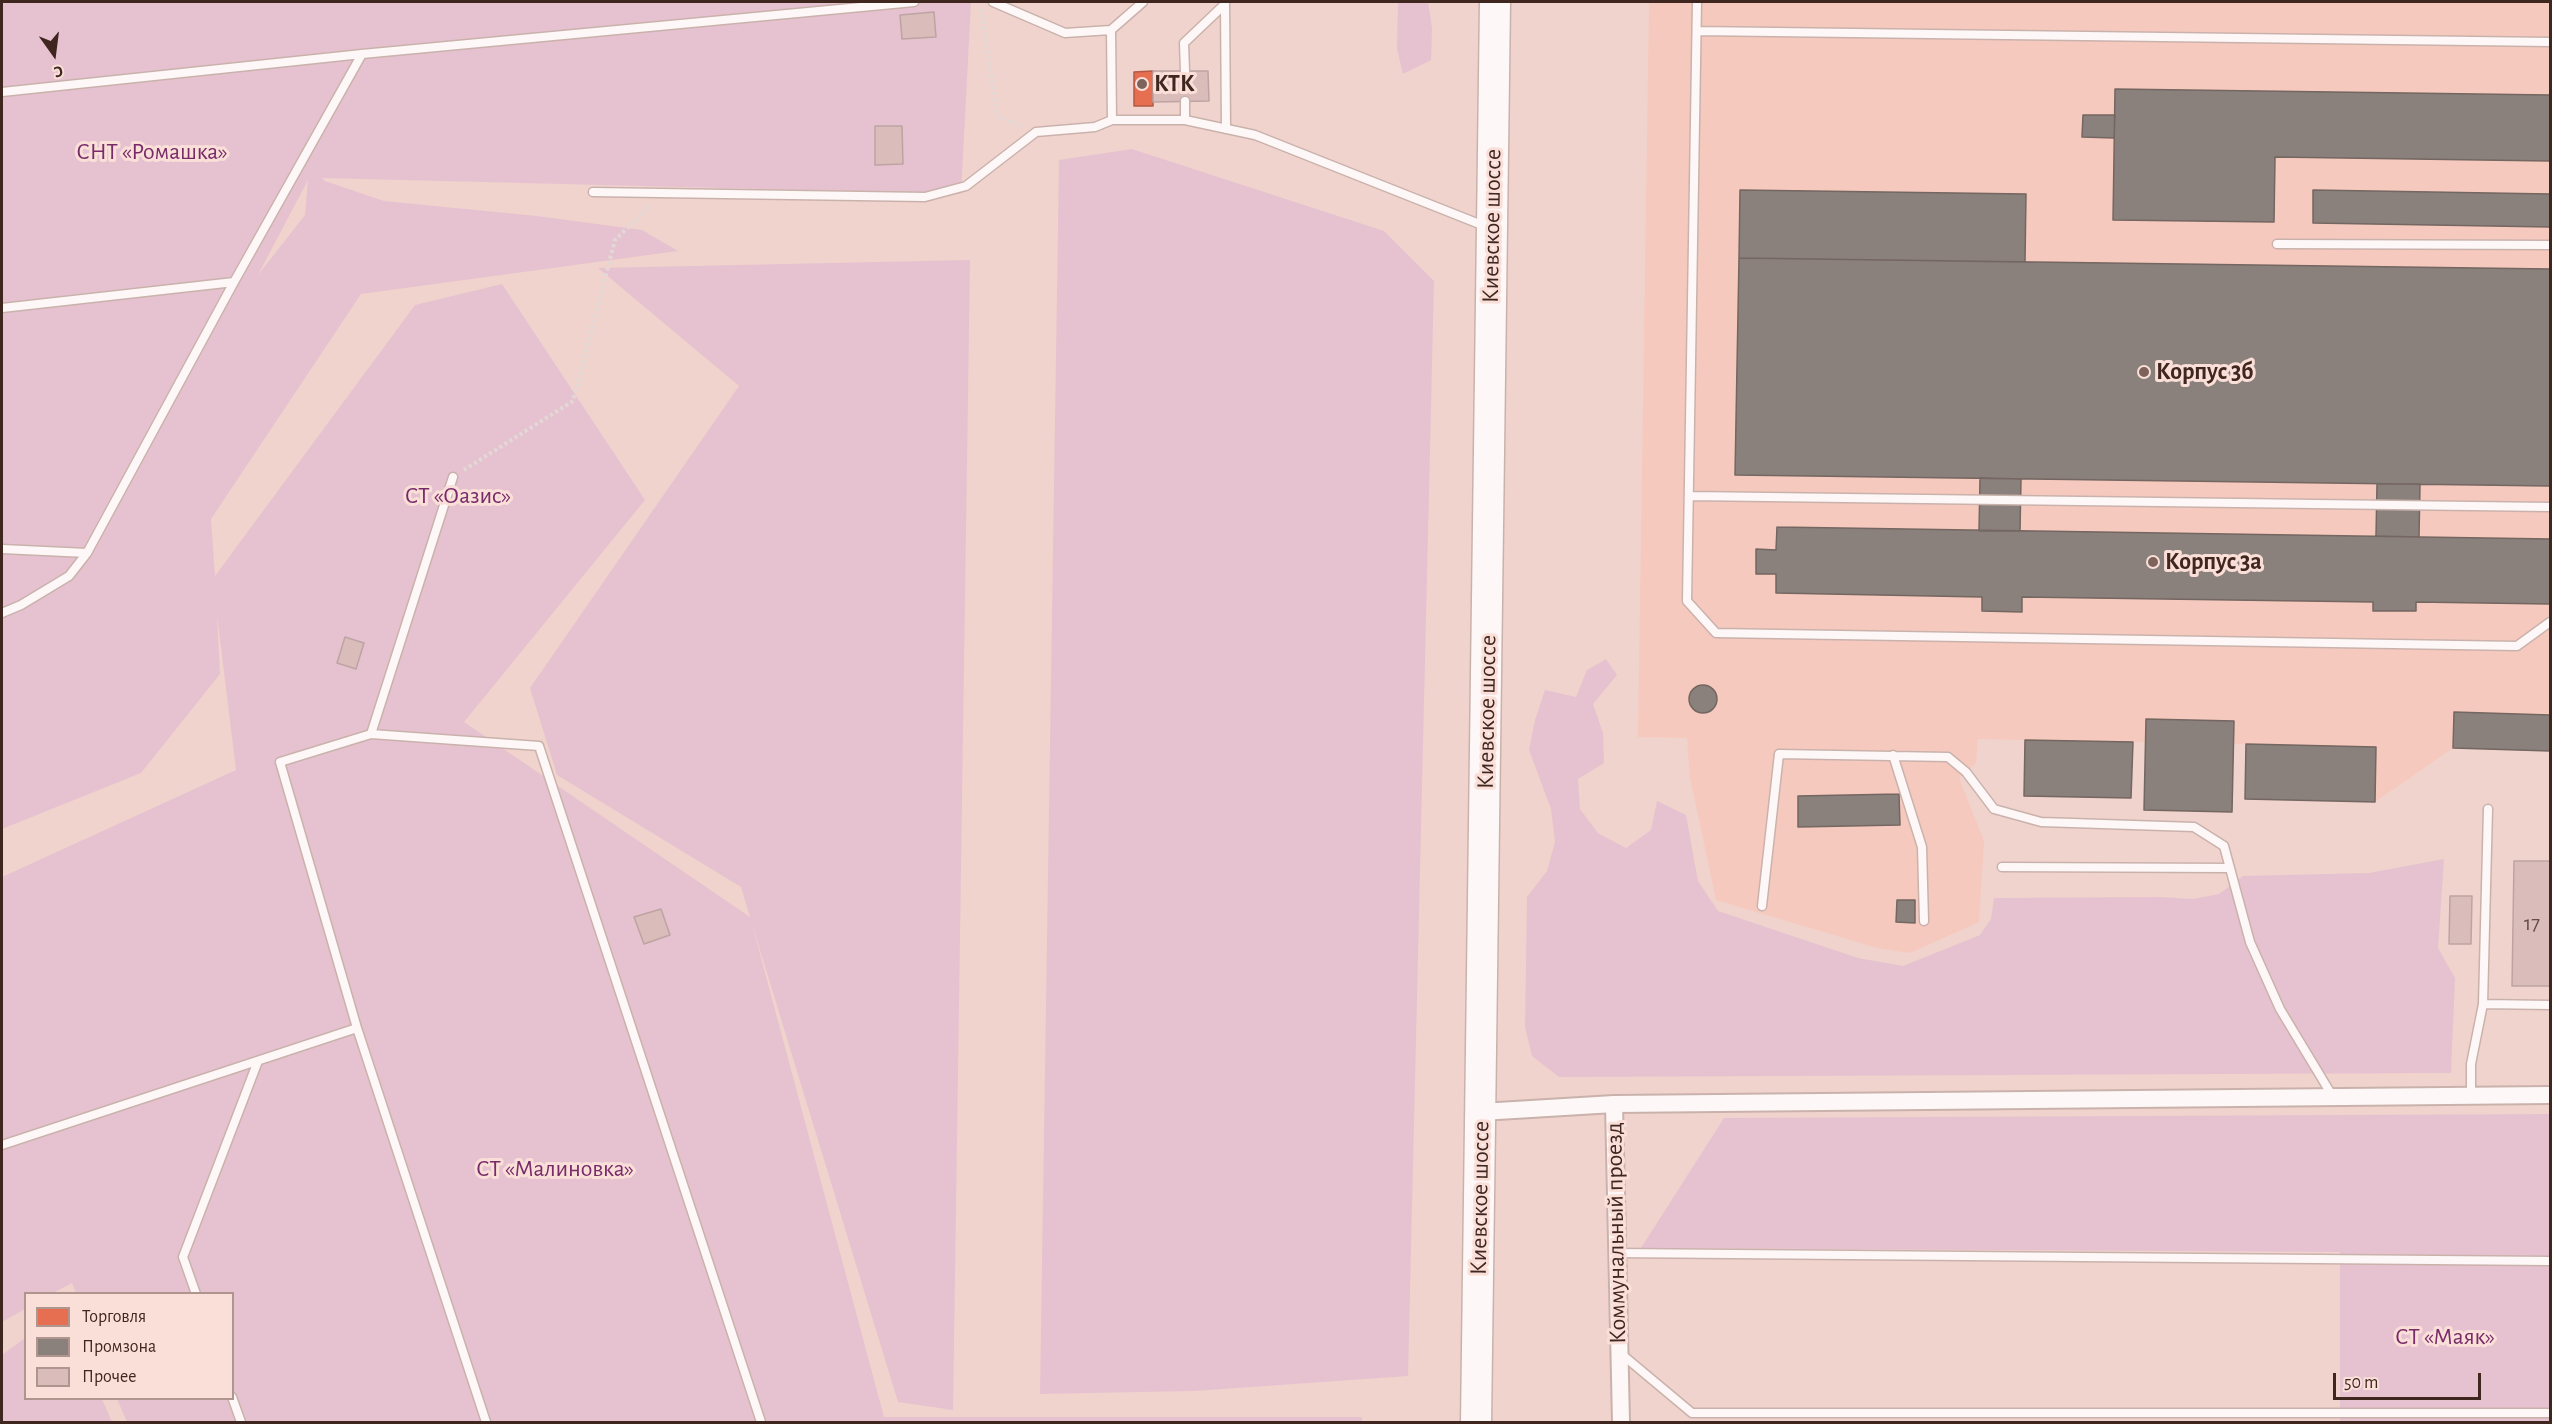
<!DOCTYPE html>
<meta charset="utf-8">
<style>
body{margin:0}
#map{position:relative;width:2552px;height:1424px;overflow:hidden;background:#f0d3cc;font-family:"Alegreya Sans",sans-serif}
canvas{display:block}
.frame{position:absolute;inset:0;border:3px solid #3f2720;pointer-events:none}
.legend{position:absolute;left:24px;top:1292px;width:210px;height:108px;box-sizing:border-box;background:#fadfd8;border:2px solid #af958e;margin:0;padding:8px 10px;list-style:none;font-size:18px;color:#3f2720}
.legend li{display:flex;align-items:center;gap:12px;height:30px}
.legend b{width:30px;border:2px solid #af958e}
.north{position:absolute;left:24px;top:24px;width:60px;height:60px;-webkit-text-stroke:4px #fadfd8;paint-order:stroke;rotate:166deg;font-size:16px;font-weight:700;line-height:24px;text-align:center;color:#3f2720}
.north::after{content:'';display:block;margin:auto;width:21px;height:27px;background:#3f2720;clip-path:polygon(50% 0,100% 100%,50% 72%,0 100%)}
.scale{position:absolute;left:2333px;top:1373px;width:148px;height:27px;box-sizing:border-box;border:3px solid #3f2720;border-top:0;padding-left:8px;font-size:18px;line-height:21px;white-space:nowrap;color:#3f2720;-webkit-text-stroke:4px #fadfd8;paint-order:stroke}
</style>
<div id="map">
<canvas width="2552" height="1424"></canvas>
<div class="frame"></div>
<ul class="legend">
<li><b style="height:16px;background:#e76f51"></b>Торговля</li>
<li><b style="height:16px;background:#8a817c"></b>Промзона</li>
<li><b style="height:16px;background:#dabcba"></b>Прочее</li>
</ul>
<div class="north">С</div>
<div class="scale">50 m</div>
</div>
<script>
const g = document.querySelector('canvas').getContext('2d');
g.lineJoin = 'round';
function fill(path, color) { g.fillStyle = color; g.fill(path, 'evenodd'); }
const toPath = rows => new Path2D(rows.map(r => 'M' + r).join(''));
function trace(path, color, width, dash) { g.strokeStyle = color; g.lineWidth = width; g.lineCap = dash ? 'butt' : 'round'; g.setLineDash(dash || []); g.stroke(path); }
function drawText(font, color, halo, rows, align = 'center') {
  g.font = font + ' "Alegreya Sans",sans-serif'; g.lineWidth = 6; g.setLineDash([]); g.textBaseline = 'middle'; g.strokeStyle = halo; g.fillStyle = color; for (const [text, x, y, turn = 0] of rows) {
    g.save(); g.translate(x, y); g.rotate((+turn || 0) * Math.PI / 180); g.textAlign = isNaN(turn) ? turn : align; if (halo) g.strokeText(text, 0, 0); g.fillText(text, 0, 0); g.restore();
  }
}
const built = toPath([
 [1649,2,2550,2,2550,751,2453,748,2375,802,2245,799,2246,744,2234,744,2232,812,2144,810,2146,742,2133,742,2131,798,2024,796,2025,740,1978,739,1976,763,1959,778,1984,841,1979,922,1910,953,1877,948,1716,900,1690,778,1687,738,1638,737]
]);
const green = toPath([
 [2,2,971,2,961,194,322,178,325,181,384,201,537,216,642,230,678,251,361,294,211,519,215,576,415,305,502,284,645,500,464,722,750,917,741,887,557,775,530,688,739,386,598,268,970,260,953,1410,898,1402,752,924,884,1417,1362,1417,1362,1422,127,1422,117,1399,232,1398,232,1294,76,1293,72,1283,53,1293,26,1294,25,1309,2,1322,2,877,236,770,217,615,220,674,141,773,2,829],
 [308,179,305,215,258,275,308,180],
 [1398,2,1428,2,1432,28,1431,60,1403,74,1397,49],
 [1132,149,1384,231,1434,281,1408,1376,1194,1391,1040,1394,1059,160],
 [1606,659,1617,675,1593,704,1603,733,1604,763,1578,779,1580,809,1598,833,1626,848,1651,830,1657,801,1686,815,1698,881,1718,911,1858,958,1903,966,1980,935,1991,919,1994,898,2159,897,2193,899,2219,894,2243,876,2369,873,2444,859,2438,948,2455,978,2451,1073,1559,1077,1532,1056,1525,1027,1527,897,1547,871,1555,842,1551,809,1529,750,1535,720,1545,690,1576,697,1587,670],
 [2550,1114,2550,1422,2340,1422,2340,1252,1641,1248,1724,1118],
 [25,1338,26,1398,102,1399,112,1422,2,1422,2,1355]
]);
const shops = toPath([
 [1153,71,1153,106,1134,106,1134,72,1153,71]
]);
const industry = toPath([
 [2115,89,2550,95,2550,161,2275,157,2274,222,2113,220,2115,89],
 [2083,115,2115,115,2114,138,2082,137,2083,115],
 [1740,190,2026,194,2025,262,1739,258,1740,190],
 [2313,190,2550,194,2550,227,2313,223,2313,190],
 [1739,258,2550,269,2550,486,1735,475,1739,258],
 [1980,478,2021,479,2020,531,1979,531,1980,478],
 [2377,484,2420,484,2419,537,2376,536,2377,484],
 [1777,527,2550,539,2550,604,2416,602,2416,611,2373,611,2373,602,2022,597,2022,612,1982,611,1982,597,1776,593,1776,574,1756,574,1756,549,1776,550,1777,527],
 '1689 699a14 14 0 1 1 28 0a14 14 0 1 1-28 0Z',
 [2454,712,2550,715,2550,751,2453,748,2454,712],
 [2146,719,2234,721,2232,812,2144,810,2146,719],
 [2025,740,2133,742,2131,798,2024,796,2025,740],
 [2246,744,2376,747,2375,802,2245,799,2246,744],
 [1899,794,1900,825,1798,827,1798,796,1899,794],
 [1897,900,1915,900,1915,923,1896,922,1897,900]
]);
const building = toPath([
 [934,12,936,37,902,39,900,15,934,12],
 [1153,71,1208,71,1209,101,1153,102,1153,71],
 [875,126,902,126,903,164,875,165,875,126],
 [345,637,364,643,356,669,337,663,345,637],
 [2514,861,2550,861,2550,986,2512,986,2514,861],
 [2450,896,2472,896,2471,944,2449,944,2450,896],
 [661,909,670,935,644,944,634,917,661,909]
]);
const path = toPath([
 [981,9,997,116,1021,126],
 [464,470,573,401,615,240,650,206]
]);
const lane = toPath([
 [993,2,1065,33,1111,30],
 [1143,2,1111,30,1112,120,1185,120,1255,135,1487,227],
 [1225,2,1226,129],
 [1697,2,1687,601,1716,633,2517,646,2550,622],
 [1697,31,2550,42],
 [1185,71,1184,43,1225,4],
 [2,92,362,54,914,2],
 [1185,101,1185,120],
 [593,192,925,197,966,186,1036,132,1095,127,1112,120],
 [2277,244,2550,245],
 [2,308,234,282],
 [453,477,371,734,539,746,761,1422],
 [1689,496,2550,507],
 [2,549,87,553,234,282,362,54],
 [2,613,21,605,69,576,87,553],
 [1893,755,1922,847,1924,921],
 [2002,867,2230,868],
 [1762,906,1779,754,1948,757,1966,772,1994,809,2041,822,2194,827,2224,846,2250,942,2280,1009,2333,1097],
 [2483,1004,2550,1005],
 [357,1028,280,762,371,734],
 [2471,1096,2471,1064,2483,1004,2488,809],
 [2,1145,357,1028,486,1422],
 [1616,1253,2550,1261],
 [196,1294,183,1257,258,1061],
 [1619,1352,1692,1413,2550,1413],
 [232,1397,241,1422]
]);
const street = toPath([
 [1614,1104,1621,1422],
 [1481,1112,1614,1104,2550,1095]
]);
const highway = toPath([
 [1476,1422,1495,2]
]);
const markers = [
 [1142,84,6,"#7d635c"],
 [2144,372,6,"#7d635c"],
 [2153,562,6,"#7d635c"]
];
const numberNames = [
 ["17",2532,924]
];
const poiNames = [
 ["КТК",1154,84],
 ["Корпус 3б",2156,372],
 ["Корпус 3a",2165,562]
];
const parkNames = [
 ["СНТ «Ромашка»",152,152],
 ["СТ «Оазис»",458,496],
 ["СТ «Малиновка»",555,1169],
 ["СТ «Маяк»",2445,1337]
];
const streetNames = [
 ["Киевское шоссе",1492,226,-89],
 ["Киевское шоссе",1487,712,-89],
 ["Киевское шоссе",1480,1198,-89],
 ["Коммунальный проезд",1616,1233,-91]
];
fill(built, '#f6c9be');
fill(green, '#e6c2d0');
fill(shops, '#e76f51');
trace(shops, '#b55942', 1.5);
fill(industry, '#8a817c');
trace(industry, '#746660', 1.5);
fill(building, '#dabcba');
trace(building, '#bda4a2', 1.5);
trace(lane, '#cab2ac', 11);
trace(street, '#cab2ac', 20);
trace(highway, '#cab2ac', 33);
trace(path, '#e2d9d6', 4, [3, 3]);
trace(lane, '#fdf8f7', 8);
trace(street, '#fdf8f7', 16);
trace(highway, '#fdf8f7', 30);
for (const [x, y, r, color] of markers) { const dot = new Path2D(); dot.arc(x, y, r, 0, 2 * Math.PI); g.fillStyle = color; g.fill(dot); trace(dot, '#fadfd8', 2); }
drawText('21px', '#664d47', null, numberNames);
drawText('bold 24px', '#3f2720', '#fadfd8', poiNames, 'left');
drawText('24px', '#772b69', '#fadfd8', parkNames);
drawText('24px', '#3f2720', '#fadfd8', streetNames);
</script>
